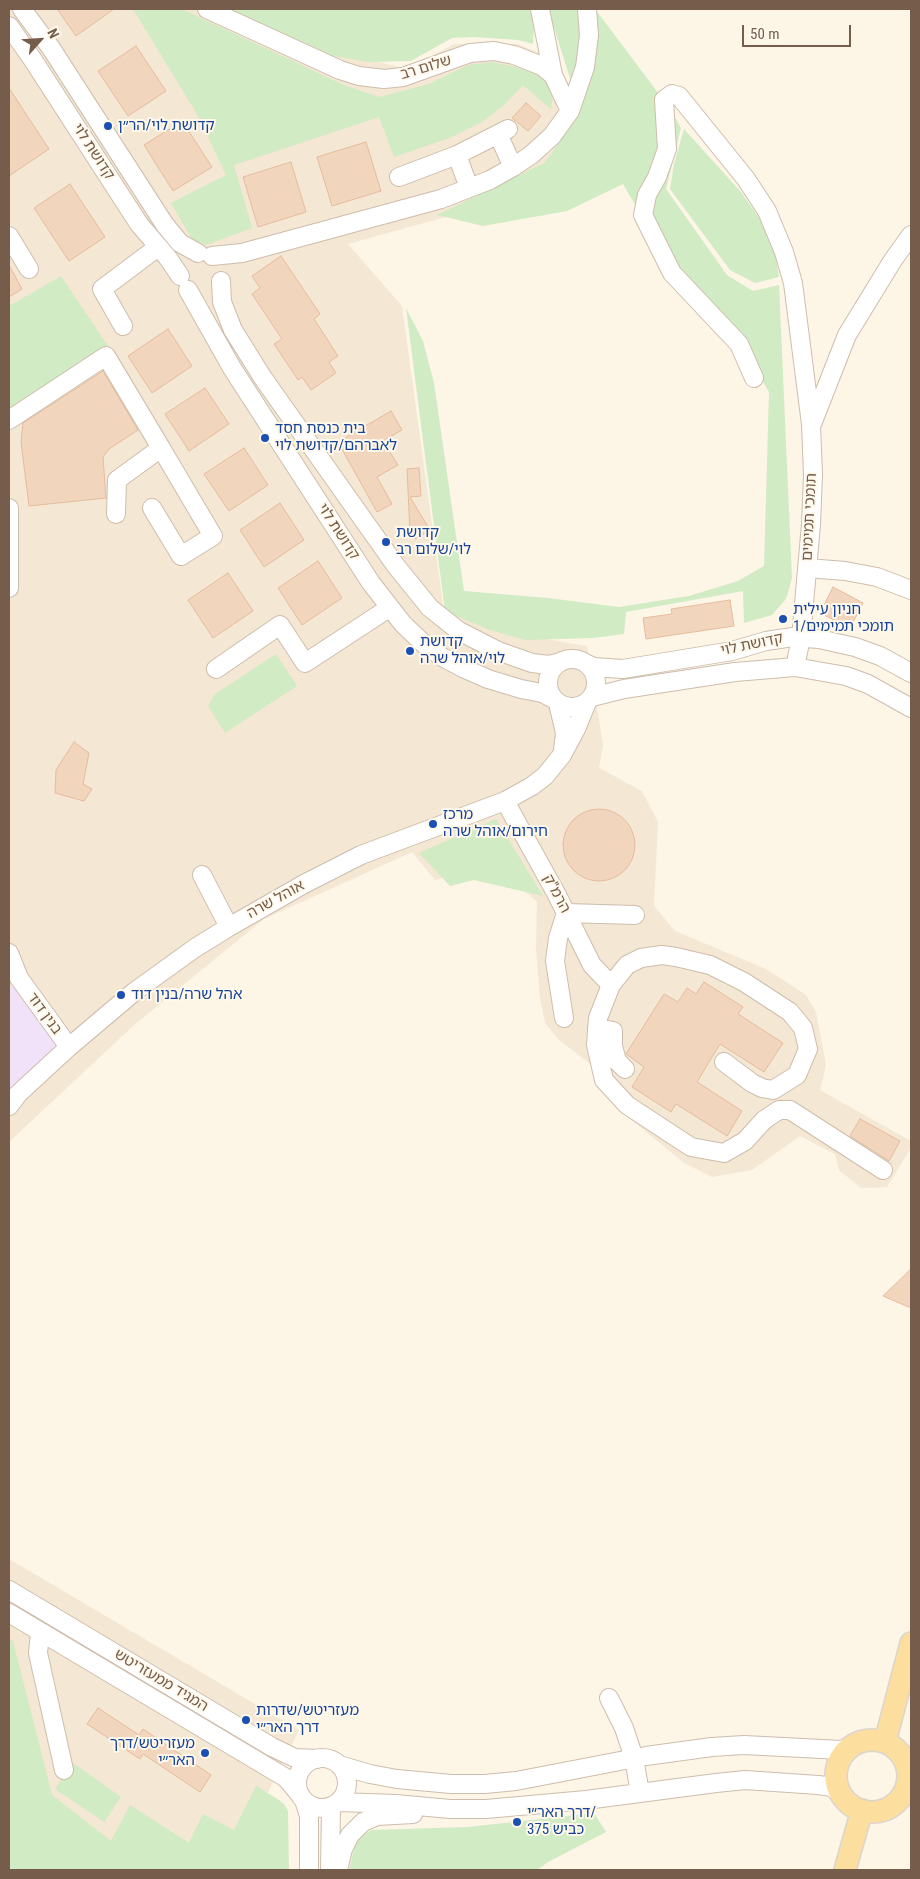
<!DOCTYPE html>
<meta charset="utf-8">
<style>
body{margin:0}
#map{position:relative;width:920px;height:1879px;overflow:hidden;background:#fdf5e6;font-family:"Roboto Condensed",sans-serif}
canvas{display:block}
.frame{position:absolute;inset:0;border:10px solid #765c4a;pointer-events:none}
.north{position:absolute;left:15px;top:15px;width:50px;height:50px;-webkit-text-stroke:4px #fff9ec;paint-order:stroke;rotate:64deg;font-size:14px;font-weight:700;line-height:20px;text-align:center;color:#765c4a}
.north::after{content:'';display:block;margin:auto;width:18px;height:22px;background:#765c4a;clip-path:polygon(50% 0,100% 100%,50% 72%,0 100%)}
.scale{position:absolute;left:742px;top:25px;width:109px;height:22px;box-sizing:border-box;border:2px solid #765c4a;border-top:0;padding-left:6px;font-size:15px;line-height:18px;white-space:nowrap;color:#765c4a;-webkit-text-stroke:4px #fff9ec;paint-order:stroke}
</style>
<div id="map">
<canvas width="920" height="1879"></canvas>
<div class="frame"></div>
<div class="north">N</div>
<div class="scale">50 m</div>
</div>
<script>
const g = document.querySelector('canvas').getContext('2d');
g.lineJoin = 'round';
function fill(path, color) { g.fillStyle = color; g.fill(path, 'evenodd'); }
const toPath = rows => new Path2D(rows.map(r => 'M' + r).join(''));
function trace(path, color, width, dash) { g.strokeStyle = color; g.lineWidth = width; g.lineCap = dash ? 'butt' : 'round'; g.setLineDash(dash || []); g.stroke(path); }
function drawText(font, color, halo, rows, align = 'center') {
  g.font = font + ' "Roboto Condensed","Noto Sans Hebrew",sans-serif'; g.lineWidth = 4; g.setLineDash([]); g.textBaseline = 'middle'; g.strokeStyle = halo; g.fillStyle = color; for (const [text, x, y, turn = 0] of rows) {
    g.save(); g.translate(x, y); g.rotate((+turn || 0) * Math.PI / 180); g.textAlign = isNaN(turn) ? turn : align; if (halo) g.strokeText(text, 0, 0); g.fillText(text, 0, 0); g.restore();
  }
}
const residential = toPath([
 [9,9,228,9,343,53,407,69,454,44,518,44,555,60,581,107,550,167,449,216,348,244,402,306,443,605,453,602,534,637,587,646,603,745,599,768,642,791,658,822,654,906,675,931,766,969,806,995,816,1012,826,1065,820,1090,911,1141,911,1148,887,1187,861,1188,839,1170,835,1154,800,1136,752,1170,712,1177,684,1163,616,1107,602,1089,594,1067,558,1039,545,1023,540,998,536,949,537,902,521,888,459,874,435,880,412,852,264,919,133,1026,9,1142],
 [9,1559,299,1730,248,1832,144,1870,48,1795,9,1658]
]);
const education = toPath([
 [15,985,57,1047,9,1090,9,988]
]);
const green = toPath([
 [133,9,182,9,344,85,379,97,429,84,468,65,493,62,515,67,540,75,549,83,553,92,551,109,523,85,504,105,482,122,452,137,394,157,379,117,234,165,252,228,206,245,192,239,171,203,226,175,197,114],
 [229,9,531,9,534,24,533,44,518,40,474,37,452,38,411,61,368,62,333,56],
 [548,9,595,9,668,106,681,128,666,189,727,275,753,291,779,285,792,578,786,599,772,615,744,623,743,591,626,612,624,634,593,638,525,640,487,629,445,611,406,308,423,341,434,383,464,591,548,598,619,607,689,596,738,581,764,566,769,392,727,322,705,307,655,239,623,184,567,211,483,226,437,215,544,163,561,141,571,113,571,81],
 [684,129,741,192,762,222,775,251,779,277,755,283,730,270,670,189,674,164],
 [61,276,108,346,11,408,9,403,9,306],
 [276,654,297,686,225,733,208,706,215,694],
 [496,819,543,896,474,880,450,886,419,853],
 [9,1639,13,1641,52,1795,111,1841,130,1805,189,1843,203,1814,234,1830,256,1786,279,1800,285,1805,288,1811,289,1870,9,1870],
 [73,1763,121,1797,104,1822,55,1789],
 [594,1813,606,1832,548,1862,537,1870,349,1870,354,1848,360,1837,371,1830,468,1827]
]);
const building = toPath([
 [57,9,114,9,76,36,57,9],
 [136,46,166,91,128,116,98,71,136,46],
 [9,88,49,149,9,176,9,88],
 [526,103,541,116,528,131,512,118,526,103],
 [182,121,212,167,173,191,144,145,182,121],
 [366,142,381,191,332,206,317,157,366,142],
 [291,162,306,212,258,227,243,177,291,162],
 [70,184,105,237,69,261,34,208,70,184],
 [281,256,320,314,314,319,338,356,329,362,336,373,311,390,302,377,298,380,274,344,282,339,252,294,260,288,252,276,281,256],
 [9,265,22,289,9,297,9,265],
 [168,329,192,366,152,393,128,356,168,329],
 [103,371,138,430,109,449,103,457,106,498,29,506,21,442,23,423,103,371],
 [205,388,229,424,189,451,165,414,205,388],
 [391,411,402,430,383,441,398,465,377,477,392,504,377,512,338,442,391,411],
 [244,448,268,485,229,511,204,474,244,448],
 [419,468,421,496,410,497,430,530,415,539,410,532,407,469,419,468],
 [280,503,304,540,264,567,240,530,280,503],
 [318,561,342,598,302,625,278,588,318,561],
 [228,573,253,611,213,638,188,600,228,573],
 [833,587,863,603,850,628,820,613,833,587],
 [730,600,734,626,646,639,643,618,672,614,671,609,730,600],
 [74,742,89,753,83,784,92,789,84,801,55,793,56,770,74,742],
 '563 845a36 36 0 1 1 72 0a36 36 0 1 1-72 0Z',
 [704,982,743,1007,738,1014,783,1043,764,1072,720,1044,697,1082,742,1111,727,1136,676,1104,671,1112,632,1087,644,1067,626,1054,664,994,678,1002,687,988,696,994,704,982],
 [860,1119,900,1141,889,1161,850,1136,860,1119],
 [911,1269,911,1308,883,1296,911,1269],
 [98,1708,139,1735,143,1729,211,1775,200,1792,143,1754,140,1759,87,1724,98,1708]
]);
const minor = toPath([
 [22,9,51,48,165,225,180,243,198,253],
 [207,9,340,70,359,76,384,79,403,77,470,53,494,51,514,55,542,66,553,75,570,111],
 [540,9,553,75],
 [9,26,33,60,139,224,168,258,180,276],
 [498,134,513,167],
 [457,155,469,188],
 [399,177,457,155,508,129],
 [9,236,29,269],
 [212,256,242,253,441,199,490,180,513,167,531,155,552,136,570,111,585,67,589,35,587,9],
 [221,281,222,302,233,330,263,378,396,566,430,608,459,631,498,651,532,663,549,665,561,662],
 [188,290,232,368,371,583,403,624,424,644,442,657,463,668,488,679,521,689,542,693,554,699],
 [123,326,102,289,158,247],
 [754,378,739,344,672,273,643,215,647,195,657,177,667,149,664,100,672,94,679,96,746,179,767,211,784,252,793,283,811,424,813,475,811,524,801,638,795,667],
 [9,420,106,356,161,448,117,480,116,514],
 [812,424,847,335,893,260,911,235],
 [9,508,9,588],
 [152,508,181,556,213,536,161,448],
 [807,568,845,571,877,577,911,590],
 '548 683a24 24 0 1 1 48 0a24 24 0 1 1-48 0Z',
 [587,664,594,667,623,669,732,651,766,641,793,637,819,639,855,647,880,656,911,673],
 [216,669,280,625,305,663,389,608],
 [592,697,624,689,735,672,795,667,846,676,868,684,911,708],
 [558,703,565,733,563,750],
 [505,801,557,895,592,965,611,985],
 [202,875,229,927],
 [9,953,19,978,69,1047],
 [564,1018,555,961,558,938,566,913,635,915],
 [597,1028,613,1031,613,1046,617,1061,625,1069],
 [724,1062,752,1083,762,1088,773,1090,797,1075,808,1049,803,1028,790,1012,744,982,710,965,676,957,662,955,641,958,627,965,611,985,598,1018,596,1045,604,1080,627,1105,691,1147,724,1153,745,1141,764,1120,779,1110,790,1110,883,1170],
 [9,1106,18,1094,69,1047,134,992,195,948,229,927,304,884,361,855,505,801,532,786,545,776,562,755,576,729,587,702],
 [9,1590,272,1747,295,1758,317,1759],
 [9,1613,286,1778,301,1796],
 [40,1632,38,1653,64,1770],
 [609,1698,624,1728,634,1758,640,1793],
 '297 1783a25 25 0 1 1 50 0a25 25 0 1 1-50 0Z',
 [339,1765,370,1774,397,1779,451,1784,485,1784,516,1781,646,1756,712,1747,744,1745,822,1749,841,1750,849,1748],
 [304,1800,309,1816,309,1870],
 [339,1802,396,1804,450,1809,486,1809,586,1800,716,1783,745,1780,818,1785,832,1787,842,1796],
 [330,1870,331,1807],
 [338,1870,343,1849,350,1835,363,1822,377,1816,413,1814]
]);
const major = toPath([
 '836 1776a36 36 0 1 1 72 0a36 36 0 1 1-72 0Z',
 [885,1742,911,1643],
 [845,1870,862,1810]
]);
const markers = [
 [108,126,5,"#1a4fb4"],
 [265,438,5,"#1a4fb4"],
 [386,542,5,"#1a4fb4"],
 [783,619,5,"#1a4fb4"],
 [410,651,5,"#1a4fb4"],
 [433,824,5,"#1a4fb4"],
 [121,995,5,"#1a4fb4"],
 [246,1720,5,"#1a4fb4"],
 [205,1753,5,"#1a4fb4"],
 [517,1822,5,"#1a4fb4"]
];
const streetNames = [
 ["שלום רב",426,68,-17],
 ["קדושת לוי",93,152,57],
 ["תומכי תמימים",810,517,-87],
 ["קדושת לוי",338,532,57],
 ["קדושת לוי",752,645,-12],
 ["הרמ\"ק",556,894,62],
 ["אוהל שרה",276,900,-29],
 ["בנין דוד",44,1014,54],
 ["המגיד ממעזריטש",161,1681,31]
];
const transitNames = [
 ["קדושת לוי/הר״ן",118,126],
 ["בית כנסת חסד",275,429],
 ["לאברהם/קדושת לוי",275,446],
 ["קדושת",396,533],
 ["לוי/שלום רב",396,550],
 ["חניון עילית",793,610],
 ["1/תומכי תמימים",793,627],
 ["קדושת",420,642],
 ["לוי/אוהל שרה",420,659],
 ["מרכז",443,815],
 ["חירום/אוהל שרה",443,832],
 ["אהל שרה/בנין דוד",131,995],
 ["מעזריטש/שדרות",256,1711],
 ["דרך האר״י",256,1728],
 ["מעזריטש/דרך",195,1744,"right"],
 ["האר״י",195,1761,"right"],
 ["דרך האר״י/",527,1813],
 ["כביש 375",527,1830]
];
fill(residential, '#f4e7d4');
fill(education, '#f2e2f9');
fill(green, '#d1ebc4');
fill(building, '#f2d5bd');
trace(building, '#e5bd9d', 1);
trace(minor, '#cebdac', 20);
trace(major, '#dbd5d0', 24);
trace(minor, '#fff', 18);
trace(major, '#fcde9e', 21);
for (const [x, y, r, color] of markers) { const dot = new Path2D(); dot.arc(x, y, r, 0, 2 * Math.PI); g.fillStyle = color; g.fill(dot); trace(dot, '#fff9ec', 2); }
drawText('15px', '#765c4a', '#fff9ec', streetNames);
drawText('15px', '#164399', '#fff9ec', transitNames, 'left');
</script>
